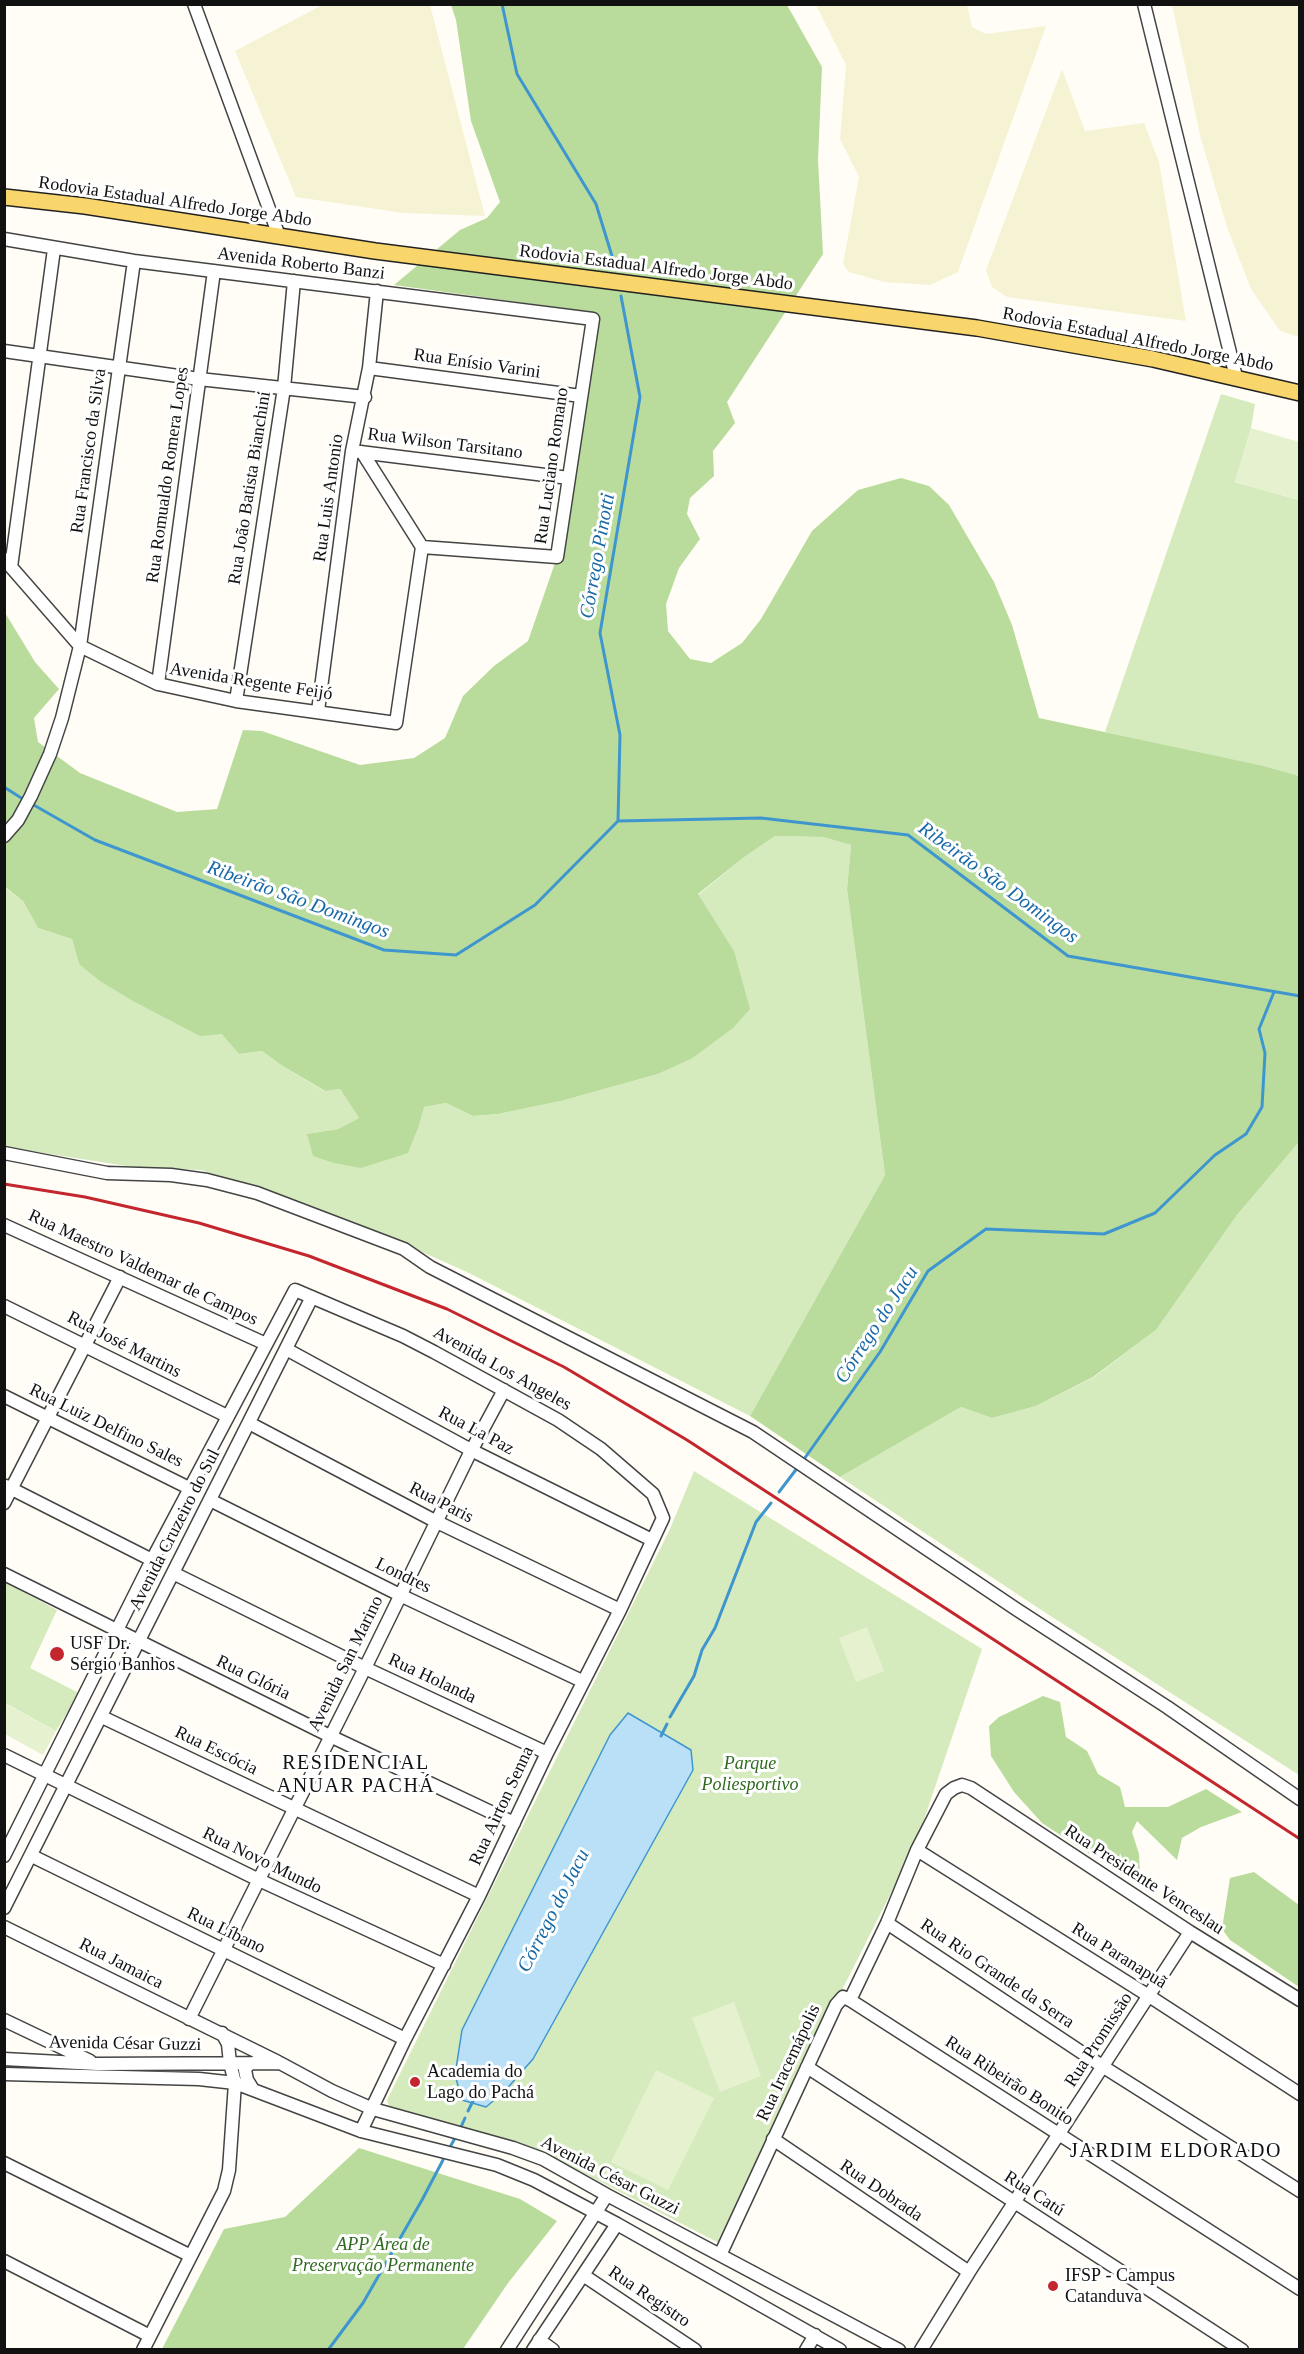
<!DOCTYPE html>
<meta charset="utf-8">
<style>
body{margin:0}
#map{position:relative;width:1304px;height:2354px;overflow:hidden;background:#fffdf5;font-family:Georgia,serif}
canvas{display:block}
.frame{position:absolute;inset:0;border:6px solid #111;pointer-events:none}
</style>
<div id="map">
<canvas width="1304" height="2354"></canvas>
<div class="frame"></div>
</div>
<script>
const g = document.querySelector('canvas').getContext('2d');
g.lineJoin = 'round';
function fill(path, color) { g.fillStyle = color; g.fill(path, 'evenodd'); }
const toPath = rows => new Path2D(rows.map(r => 'M' + r).join(''));
function trace(path, color, width, dash) { g.strokeStyle = color; g.lineWidth = width; g.lineCap = dash ? 'butt' : 'round'; g.setLineDash(dash || []); g.stroke(path); }
function drawText(font, color, halo, rows, align = 'center') {
  g.font = font + ' Georgia,serif'; g.lineWidth = 6; g.setLineDash([]); g.textBaseline = 'middle'; g.strokeStyle = halo; g.fillStyle = color; for (const [text, x, y, turn = 0] of rows) {
    g.save(); g.translate(x, y); g.rotate((+turn || 0) * Math.PI / 180); g.textAlign = isNaN(turn) ? turn : align; if (halo) g.strokeText(text, 0, 0); g.fillText(text, 0, 0); g.restore();
  }
}
const farmland = toPath([
 [324,4,430,5,485,216,403,213,296,197,235,51],
 [816,5,967,5,972,27,986,34,1046,26,958,272,930,285,884,282,849,272,843,264,859,177,840,139,846,65],
 [1172,5,1299,5,1299,337,1280,331,1251,289,1227,227,1201,139],
 [1062,69,1085,131,1144,123,1159,162,1186,321,1007,297,992,287,986,270]
]);
const green = toPath([
 [1221,394,1255,404,1251,428,1235,482,1299,500,1299,776,1105,732],
 [775,836,823,837,851,845,847,889,885,1175,750,1416,467,1272,404,1244,201,1170,133,1167,5,1147,4,887,23,901,38,928,72,939,79,964,222,1033,239,1054,262,1051,281,1065,324,1091,340,1089,359,1118,338,1129,307,1134,419,1125,423,1107,446,1103,473,1116,498,1114,561,1101,658,1074,691,1059,734,951,698,895,743,858],
 [1299,1142,1299,1775,1049,1615,840,1477,961,1407,992,1418,1036,1406,1094,1377,1156,1330,1237,1215],
 [694,1471,982,1649,916,1843,770,2133,719,2243,535,2148,396,2110,389,2106,387,2100,670,1529],
 [4,1582,57,1610,30,1668,79,1693,56,1731,5,1703]
]);
const forest = toPath([
 [451,5,787,5,822,67,818,160,823,254,727,402,735,423,713,451,714,476,690,498,687,514,700,539,679,568,666,604,668,631,690,659,711,663,742,643,761,619,812,531,858,490,901,478,929,486,949,505,994,582,1012,625,1039,718,1263,766,1299,776,1299,1142,1237,1215,1156,1330,1093,1377,1036,1406,992,1418,961,1407,840,1477,750,1416,885,1175,847,889,851,845,823,837,775,836,743,858,698,894,734,951,750,1009,733,1028,691,1059,658,1074,561,1101,498,1114,473,1116,446,1103,424,1107,419,1125,408,1153,361,1168,334,1163,313,1156,307,1134,338,1129,359,1118,340,1089,325,1091,281,1065,262,1051,239,1054,222,1034,200,1036,133,1001,100,981,79,964,72,939,38,928,23,901,5,887,4,611,35,662,59,689,34,718,38,742,80,773,177,812,217,809,243,730,262,731,360,765,414,758,445,738,463,696,494,666,528,641,557,557,593,319,584,311,394,285,460,230,487,218,500,202,471,121,456,20],
 [1043,1696,1060,1702,1066,1737,1087,1751,1098,1774,1120,1787,1125,1807,1168,1807,1206,1789,1242,1812,1201,1827,1182,1838,1177,1860,1137,1821,1132,1832,1139,1854,1140,1875,1130,1877,1120,1853,1118,1867,1088,1853,1042,1823,1014,1792,991,1756,989,1726,999,1717],
 [1254,1872,1299,1905,1299,1987,1230,1940,1222,1929,1230,1878],
 [359,2148,520,2199,557,2221,508,2283,463,2349,162,2349,224,2229,285,2217]
]);
const pitch = toPath([
 [1251,428,1299,442,1299,500,1235,482],
 [867,1627,884,1671,856,1682,839,1638],
 [4,1703,56,1731,43,1755,5,1734],
 [734,2002,761,2076,720,2092,692,2018],
 [656,2070,714,2098,668,2190,611,2162]
]);
const water = toPath([
 [628,1713,691,1750,693,1770,533,2059,504,2092,486,2107,462,2100,455,2075,462,2030,610,1735,628,1713]
]);
const stream = toPath([
 [502,4,517,74,596,204,616,269],
 [4,787,26,801],
 [32,804,95,840,384,950,456,955,535,905,618,821,761,818,908,835,1068,956,1300,996],
 [618,821,620,735,600,633,640,397,621,296],
 [802,1462,880,1352,928,1271,986,1229,1104,1234,1155,1213,1215,1155,1246,1134,1262,1107,1265,1053,1259,1029,1274,992],
 [779,1492,798,1467],
 [670,1717,694,1676,702,1650,715,1628,756,1522,771,1503],
 [661,1736,667,1724],
 [468,2111,474,2099],
 [461,2127,465,2118],
 [449,2149,455,2138],
 [328,2350,363,2303,422,2200,443,2160]
]);
const minor = toPath([
 [194,4,279,236],
 [1144,4,1236,377],
 [4,239,134,261,593,319,557,557,422,547],
 [4,351,199,379,365,397],
 [369,368,581,396],
 [352,451,569,478],
 [362,452,422,547],
 [4,559,80,646,158,684,236,701,396,723,422,547],
 [11,567,54,249],
 [158,684,214,271],
 [236,701,284,388,294,281],
 [318,711,352,451,369,368,377,291],
 [4,836,18,820,31,796,50,754,62,718,80,646,134,261],
 [4,1153,107,1173,171,1175,207,1180,257,1193,404,1249,430,1267,753,1432,1016,1609,1167,1707,1300,1799],
 [4,1225,266,1344],
 [4,1306,227,1416],
 [286,1349,471,1450,652,1540],
 [4,1396,191,1489],
 [249,1423,435,1521,620,1610],
 [6,1486,152,1560],
 [210,1500,400,1595,582,1681],
 [4,1503,120,1277],
 [173,1573,365,1668,547,1753],
 [4,1574,330,1736,514,1823],
 [102,1717,479,1896],
 [4,1755,259,1880,444,1965],
 [917,1850,1149,1996,1300,2094],
 [4,1856,152,1560,295,1290,403,1336,434,1352,558,1420,601,1449,653,1494,663,1518,620,1610,547,1753,479,1896,405,2039,361,2131],
 [32,1856,405,2039],
 [4,1908,312,1297],
 [887,1923,1102,2066,1300,2191],
 [4,1927,278,2062],
 [850,2000,1300,2289],
 [189,2019,365,1668,469,1455,504,1390],
 [4,2020,90,2061],
 [4,2059,97,2064,280,2063,332,2091,373,2109,513,2148,543,2159,607,2195,899,2350],
 [807,2067,1242,2350],
 [4,2074,199,2079,235,2083,361,2131,497,2165,534,2180,617,2224,840,2350],
 [252,2088,247,2080,245,2070,248,2065,256,2062],
 [773,2139,969,2272],
 [4,2163,191,2256],
 [721,2253,836,2005,843,1997,850,2000,887,1923,917,1850,946,1794,954,1788,962,1785,971,1788,1190,1932,1300,2000],
 [4,2261,150,2336],
 [583,2275,695,2350],
 [539,2340,553,2350],
 [143,2350,224,2191,229,2170,235,2083,230,2063,228,2044,222,2033],
 [507,2350,607,2195],
 [533,2350,617,2224],
 [806,2350,815,2335],
 [921,2350,969,2272,1190,1932]
]);
const major = toPath([
 [4,197,85,206,375,251,977,328,1153,359,1300,393]
]);
const rail = toPath([
 [4,1184,85,1197,199,1223,309,1256,447,1309,564,1367,687,1440,1300,1839]
]);
const markers = [
 [57,1654,8,"#c4262e"],
 [415,2082,6,"#c4262e"],
 [1053,2286,6,"#c4262e"]
];
const streetNames = [
 ["Rodovia Estadual Alfredo Jorge Abdo",175,202,8],
 ["Avenida Roberto Banzi",301,264,7],
 ["Rodovia Estadual Alfredo Jorge Abdo",656,268,7],
 ["Rodovia Estadual Alfredo Jorge Abdo",1138,340,11],
 ["Rua Enísio Varini",477,364,8],
 ["Rua Wilson Tarsitano",445,444,7],
 ["Rua Francisco da Silva",89,451,-82],
 ["Rua Luciano Romano",552,466,-82],
 ["Rua Romualdo Romera Lopes",168,475,-82],
 ["Rua João Batista Bianchini",250,488,-81],
 ["Rua Luis Antonio",329,498,-82],
 ["Avenida Regente Feijó",251,682,9],
 ["Rua Maestro Valdemar de Campos",143,1268,25],
 ["Rua José Martins",124,1345,27],
 ["Avenida Los Angeles",502,1369,29],
 ["Rua Luiz Delfino Sales",106,1426,26],
 ["Rua La Paz",476,1431,28],
 ["Rua Paris",441,1503,27],
 ["Avenida Cruzeiro do Sul",175,1530,-63],
 ["Londres",403,1576,26],
 ["Avenida San Marino",346,1664,-64],
 ["Rua Glória",253,1678,26],
 ["Rua Holanda",432,1679,25],
 ["Rua Escócia",216,1751,26],
 ["Rua Airton Senna",502,1806,-65],
 ["Rua Novo Mundo",262,1861,26],
 ["Rua Presidente Venceslau",1144,1880,33],
 ["Rua Líbano",226,1931,26],
 ["Rua Paranapuã",1119,1956,32],
 ["Rua Jamaica",121,1964,27],
 ["Rua Rio Grande da Serra",997,1974,34],
 ["Rua Promissão",1099,2040,-57],
 ["Avenida César Guzzi",125,2044,1],
 ["Rua Iracemápolis",789,2063,-65],
 ["Rua Ribeirão Bonito",1009,2081,33],
 ["Avenida César Guzzi",610,2176,27],
 ["Rua Dobrada",881,2191,34],
 ["Rua Catú",1034,2194,33],
 ["Rua Registro",649,2297,34]
];
const poiNames = [
 ["USF Dr.",70,1644],
 ["Sérgio Banhos",70,1665],
 ["Academia do",427,2072],
 ["Lago do Pachá",427,2093],
 ["IFSP - Campus",1065,2276],
 ["Catanduva",1065,2297]
];
const parkNames = [
 ["Parque",750,1764],
 ["Poliesportivo",750,1785],
 ["APP Área de",383,2245],
 ["Preservação Permanente",383,2266]
];
const waterNames = [
 ["Córrego Pinotti",598,556,-80],
 ["Ribeirão São Domingos",998,883,36],
 ["Ribeirão São Domingos",298,900,20],
 ["Córrego do Jacu",877,1325,-57],
 ["Córrego do Jacu",554,1911,-63]
];
const neighbourhoodNames = [
 ["RESIDENCIAL",356,1764],
 ["ANUAR PACHÁ",356,1787],
 ["JARDIM ELDORADO",1176,2152]
];
fill(farmland, '#f6f3d4');
fill(green, '#d5ebbd');
fill(forest, '#b9dc9c');
fill(pitch, '#e6f2cf');
fill(water, '#b9e0f7');
trace(water, '#3f96cf', 1.5);
trace(stream, '#3f96cf', 3);
trace(minor, '#444', 15);
trace(major, '#222', 18);
trace(minor, '#fff', 12);
trace(major, '#f9d66b', 15);
trace(rail, '#c4262e', 3);
for (const [x, y, r, color] of markers) { const dot = new Path2D(); dot.arc(x, y, r, 0, 2 * Math.PI); g.fillStyle = color; g.fill(dot); trace(dot, '#fff', 2); }
drawText('18px', '#111', '#fff', streetNames);
drawText('18px', '#111', '#fff', poiNames, 'left');
drawText('italic 18px', '#2f6b1f', '#fff', parkNames);
drawText('italic 20px', '#1768a6', '#fff', waterNames);
g.letterSpacing = '1.5px';
drawText('20px', '#111', '#fff', neighbourhoodNames);
g.letterSpacing = '0px';
</script>
